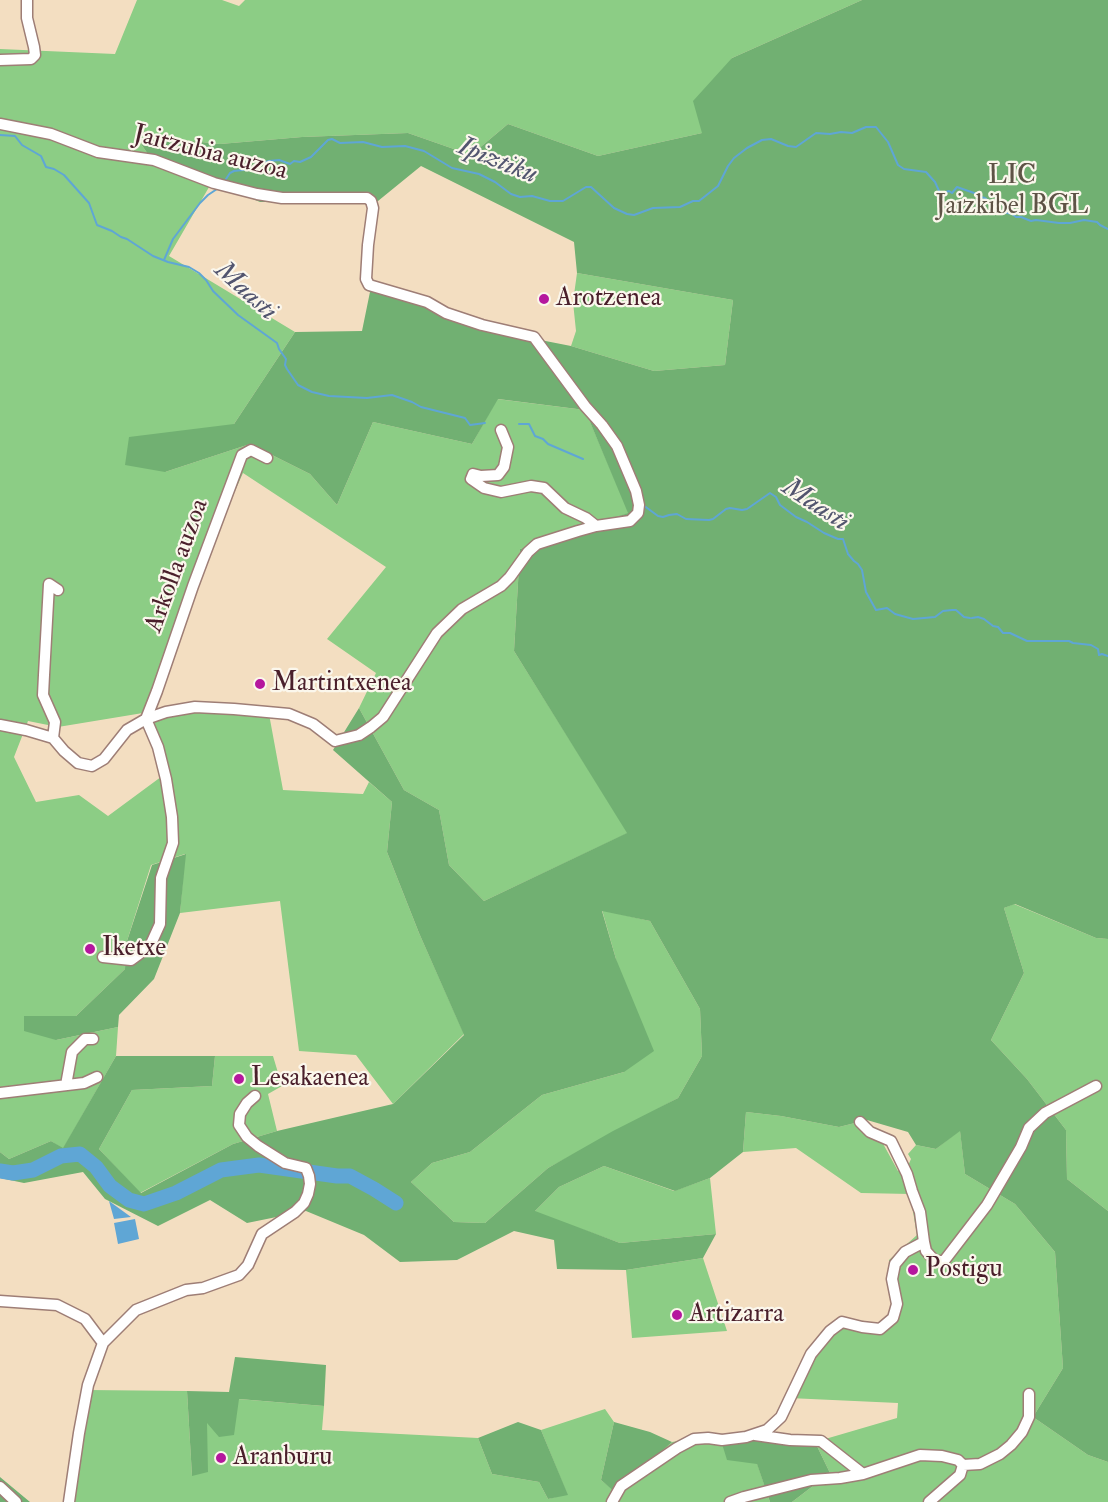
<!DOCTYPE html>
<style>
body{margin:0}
canvas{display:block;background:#f3dec1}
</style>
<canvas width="1108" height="1502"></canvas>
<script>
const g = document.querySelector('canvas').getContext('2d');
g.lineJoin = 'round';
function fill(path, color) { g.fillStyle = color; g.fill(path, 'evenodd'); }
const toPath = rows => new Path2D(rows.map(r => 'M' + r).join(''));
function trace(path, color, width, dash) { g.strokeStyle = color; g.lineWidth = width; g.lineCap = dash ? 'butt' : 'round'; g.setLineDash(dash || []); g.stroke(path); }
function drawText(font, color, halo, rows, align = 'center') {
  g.font = font + ' "IM FELL Double Pica",serif'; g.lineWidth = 4.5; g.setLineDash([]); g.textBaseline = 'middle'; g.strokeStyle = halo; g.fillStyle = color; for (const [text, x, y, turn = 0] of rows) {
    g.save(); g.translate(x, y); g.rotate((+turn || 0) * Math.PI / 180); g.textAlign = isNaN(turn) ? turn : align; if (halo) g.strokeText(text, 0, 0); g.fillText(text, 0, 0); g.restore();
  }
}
const green = toPath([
 [137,0,222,0,239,6,245,0,862,0,732,58,702,133,598,156,508,124,471,155,408,133,302,137,220,144,153,137,141,144,154,163,212,182,169,256,295,332,232,427,165,472,250,444,310,474,337,505,373,422,472,444,497,399,585,410,629,513,520,549,514,651,628,833,484,901,449,865,439,810,404,790,359,708,376,673,327,639,386,567,243,473,202,565,149,712,269,714,283,790,363,794,369,782,392,802,387,852,419,933,464,1034,393,1104,356,1055,299,1051,280,901,180,913,185,854,151,865,126,944,125,969,76,1016,56,1040,118,1027,116,1056,63,1149,51,1141,9,1159,0,1152,0,49,115,54],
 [149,712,169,771,108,816,79,795,36,802,14,757,28,721,58,727],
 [577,273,733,300,725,365,654,371,571,346,576,331,573,302],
 [1014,904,1096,938,1108,939,1108,1211,1067,1179,1066,1130,1027,1079,991,1040,1024,973,1004,908],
 [602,910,650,921,700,1009,702,1056,678,1098,548,1168,485,1223,454,1222,411,1182,432,1163,470,1152,542,1095,624,1072,616,959],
 [215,1056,273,1056,282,1086,268,1094,277,1131,233,1144,140,1193,99,1149,132,1090,212,1086],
 [746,1112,781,1116,839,1127,867,1120,865,1131,881,1140,898,1171,907,1168,911,1159,908,1154,916,1145,936,1149,960,1130,965,1174,1015,1204,1055,1252,1063,1368,1033,1417,1088,1455,1108,1462,1108,1502,792,1502,830,1473,815,1442,897,1418,898,1403,789,1398,832,1329,885,1329,893,1304,889,1260,917,1235,910,1194,861,1193,796,1148,743,1152],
 [604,1166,674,1191,710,1178,716,1234,620,1243,534,1212,559,1187],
 [703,1258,727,1331,632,1338,626,1270],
 [87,1390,187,1391,192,1476,207,1422,233,1435,238,1399,324,1406,322,1430,478,1438,492,1474,539,1482,548,1499,567,1494,541,1430,605,1409,614,1422,601,1480,616,1492,672,1442,719,1434,757,1463,770,1502,66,1502]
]);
const forest = toPath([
 [862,0,1108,0,1108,939,1096,938,1015,904,1004,908,1024,973,991,1040,1027,1079,1066,1130,1067,1179,1108,1211,1108,1462,1088,1455,1033,1417,1063,1368,1055,1252,1015,1204,965,1174,960,1131,936,1149,916,1145,908,1132,867,1120,839,1127,781,1116,746,1112,743,1152,710,1178,675,1191,604,1166,559,1187,535,1211,620,1243,716,1234,703,1258,626,1270,557,1269,554,1240,514,1231,457,1260,400,1262,364,1235,306,1211,247,1223,210,1200,158,1226,105,1199,83,1172,24,1183,0,1178,0,1152,9,1159,51,1141,63,1148,116,1056,215,1056,212,1086,132,1090,99,1149,141,1193,233,1144,277,1131,393,1104,464,1035,419,933,387,852,392,802,333,750,359,708,404,790,439,810,449,865,484,901,627,833,514,651,520,549,628,513,585,410,498,399,472,444,373,422,337,505,310,474,250,444,165,472,125,465,129,437,234,424,295,332,362,331,371,287,423,305,464,325,571,346,654,371,725,365,733,300,577,273,574,242,421,166,378,201,260,202,212,182,154,163,141,144,153,137,220,144,302,137,408,133,471,155,508,124,598,156,702,133,693,101,732,58],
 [602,911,650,921,700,1009,702,1056,678,1098,613,1131,548,1168,485,1223,454,1222,411,1182,432,1163,470,1152,542,1095,624,1072,654,1051,616,959],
 [186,854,180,913,154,979,119,1015,118,1027,56,1040,24,1031,24,1016,76,1016,125,969,126,944,152,865],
 [235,1357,326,1365,324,1406,239,1399,234,1435,219,1437,207,1423,208,1472,192,1476,187,1391,229,1392],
 [518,1422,541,1430,568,1495,548,1499,539,1482,492,1474,478,1438],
 [614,1422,650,1432,672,1442,616,1493,601,1480],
 [719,1434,815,1442,830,1473,792,1502,770,1502,757,1464,727,1460],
 [0,1477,30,1502,0,1502]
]);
const water = toPath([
 [109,1201,131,1217,114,1219],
 [135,1219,139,1239,118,1244,114,1223]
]);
const stream = toPath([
 [0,135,15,136,22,145,41,156,46,167,54,169,64,175,89,203,97,225,112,231,121,237,127,239,153,256,168,262,189,267,199,273,206,280,213,291,238,315,277,343,279,349,286,359,285,365,287,369,298,385,312,392,329,396,367,398,392,395,412,402,421,407,465,418,470,425,485,423],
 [224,182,230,173,234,171,252,169,254,166,269,161,279,160,290,164,294,161,300,162,311,157,328,140,332,139,340,143,363,142,382,147,405,146,424,151,452,168,479,174,495,182,511,194,520,197,532,196,550,201,563,201,586,187,591,187,614,208,627,214,634,215,653,208,680,207,693,201,699,201,718,186,728,166,734,158,747,148,762,140,771,139,788,146,796,147,816,133,830,134,841,132,852,133,866,127,876,127,888,142,898,165,904,169,926,172,935,182,940,193,943,193,949,191,952,193,957,187,974,193],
 [976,193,980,194,981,197,985,198,995,206,998,211,1012,214,1016,217,1021,217,1031,221,1036,220,1059,223,1070,223,1084,220,1097,222,1100,225,1108,229],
 [164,260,173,239,200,203,208,195,217,189],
 [519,424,529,424,535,436,543,439,548,444,583,459],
 [643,505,658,516,663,517,669,515,677,514,686,519,709,520,713,519,726,509,730,508,742,510,747,509,770,493,776,497,780,505,796,517,807,522,824,533,838,539,843,539,848,554,854,561,858,564,862,570,866,592,876,610,887,608,895,614,913,619,935,617,943,611,952,610,956,610,964,617,970,618],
 [972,618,978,617,984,619,993,626,998,627,1003,633,1010,633,1027,641,1069,641,1073,643,1091,645,1098,649,1099,655,1102,654,1108,656]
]);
const river = toPath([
 [0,1171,13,1173,33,1170,61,1156,80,1154,96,1167,110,1186,129,1200,144,1204,176,1193,221,1170,259,1165,337,1176,350,1176,374,1189,396,1203]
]);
const minor = toPath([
 [0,60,31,59,35,55,34,47,27,18,27,0],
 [0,124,51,134,98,152,154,160,214,183,257,194,282,198,367,198,371,201,373,208,368,245,366,279,369,285,427,302,446,313,482,325,534,337,585,406,602,425,617,446,636,491,639,505,638,513,630,521,596,526,578,531,537,544,528,552,510,577,501,586,462,609,437,633,383,717,371,727,359,735,335,741,313,724,289,714,234,709,195,707,166,712,146,719,127,730,104,759,92,766,78,763,64,751,53,738,26,730,0,725],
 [501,430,508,447,504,467,498,475,481,476,473,474,471,479,484,488,501,492,531,486,544,488,565,508,586,518,596,526],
 [53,738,55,722,43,695,44,675,49,584,58,590],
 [103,957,131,960,150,946,160,924,161,878,173,843,172,817,166,779,158,747,146,719,157,691,193,586,242,455,251,450,267,458],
 [66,1085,72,1052,85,1039,93,1039],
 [0,1093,84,1083,97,1077],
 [924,1242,926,1251,935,1261,944,1261,987,1205,1021,1147,1029,1128,1045,1113,1096,1086],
 [0,1301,57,1305,85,1319,103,1343,88,1385,79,1433,69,1502],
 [103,1343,136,1310,186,1290,203,1288,239,1275,248,1265,262,1234,295,1212,304,1203,308,1194,310,1184,309,1176,306,1168,285,1163,258,1146,247,1137,239,1125,240,1114,247,1103,255,1096],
 [755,1435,790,1440,821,1441,863,1474],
 [0,1487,16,1502],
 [612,1502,621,1486,677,1448,694,1439,708,1438,722,1440,746,1437,767,1430,781,1417,811,1354,830,1331,842,1322,862,1327,880,1329,893,1318,897,1304,892,1279,895,1264,905,1252,924,1242,920,1212,912,1191,907,1174,891,1141,870,1132,860,1122],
 [730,1502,744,1497,811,1480,840,1478,863,1474,920,1455,942,1456,958,1460,963,1465,980,1464,1000,1454,1011,1445,1022,1432,1029,1417,1029,1394],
 [929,1502,960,1475,963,1465]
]);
const markers = [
 [544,299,6,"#b5179e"],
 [260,684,6,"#b5179e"],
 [90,949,6,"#b5179e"],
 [239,1079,6,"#b5179e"],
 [913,1270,6,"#b5179e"],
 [677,1315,6,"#b5179e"],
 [221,1458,6,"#b5179e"]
];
const streetNames = [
 ["Jaitzubia auzoa",210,154,14],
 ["Arkolla auzoa",178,566,-70]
];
const parkNames = [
 ["LIC",1012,177],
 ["Jaizkibel BGL",1012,207]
];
const poiNames = [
 ["Arotzenea",556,299],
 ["Martintxenea",272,684],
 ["Iketxe",102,949],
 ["Lesakaenea",251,1079],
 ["Postigu",925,1270],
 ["Artizarra",689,1315],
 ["Aranburu",233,1458]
];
const waterNames = [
 ["Ipiztiku",497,162,22],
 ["Maasti",245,292,42],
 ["Maasti",815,506,33]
];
fill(green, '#8ccd85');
fill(forest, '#71b072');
fill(water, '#5fa6d5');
trace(stream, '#5fa6d5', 2);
trace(river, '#5fa6d5', 15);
trace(minor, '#9e7e76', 13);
trace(minor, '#fff', 10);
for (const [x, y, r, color] of markers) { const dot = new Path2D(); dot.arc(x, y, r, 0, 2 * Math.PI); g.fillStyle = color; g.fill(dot); trace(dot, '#fbf7ec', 2); }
drawText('26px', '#4a1f2b', '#fbf7ec', streetNames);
drawText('26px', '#5e5346', '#fbf7ec', parkNames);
drawText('26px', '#4a1f2b', '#fbf7ec', poiNames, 'left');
drawText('italic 27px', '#52556f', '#fbf7ec', waterNames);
</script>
